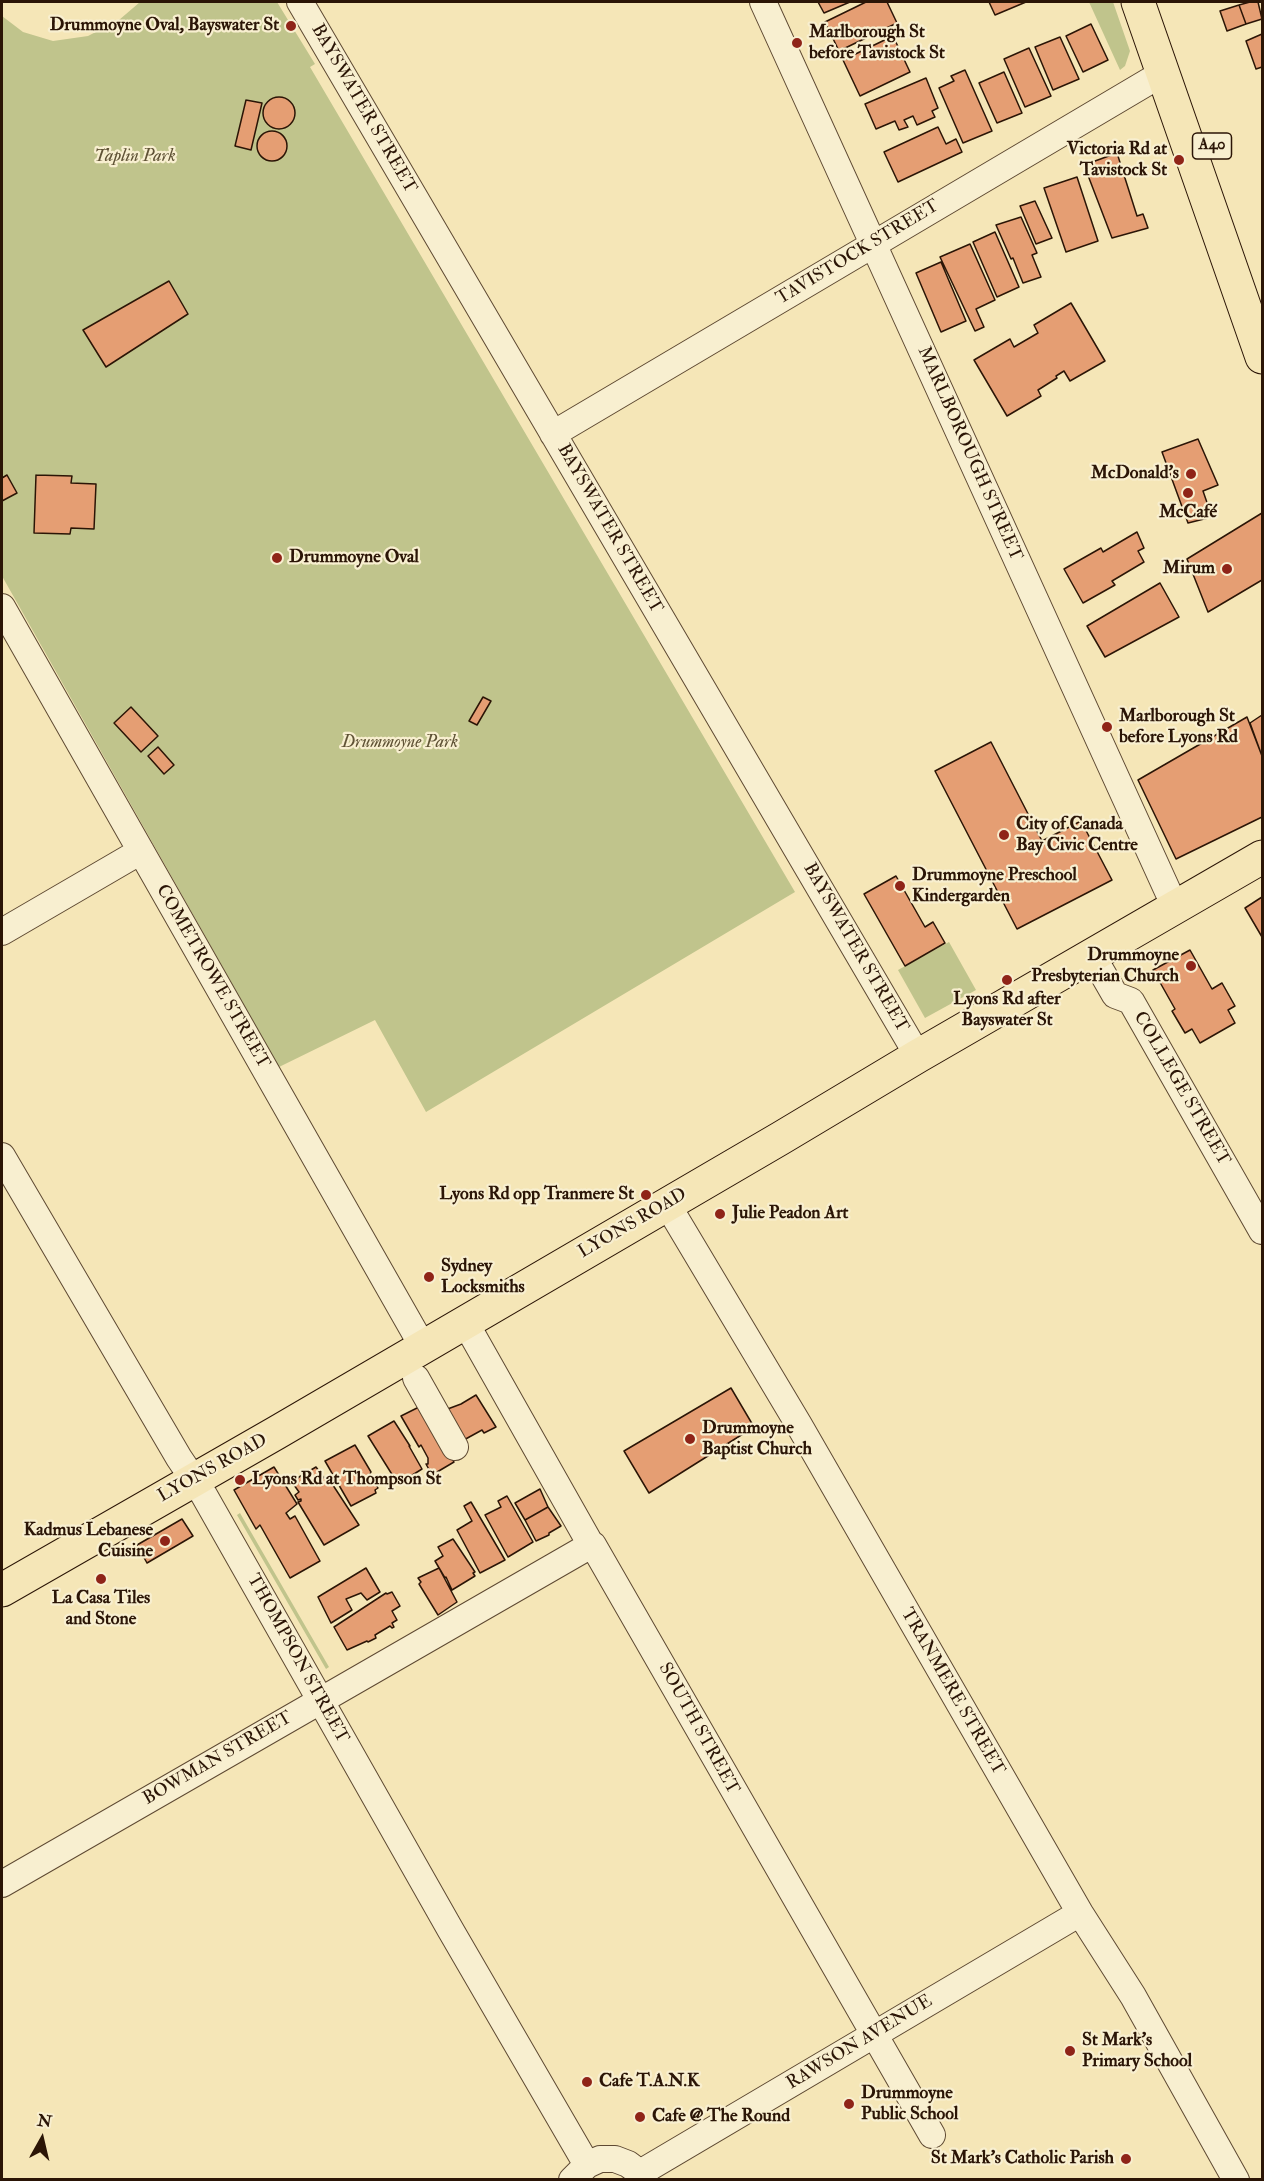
<!DOCTYPE html>
<meta charset="utf-8">
<style>
body{margin:0}
#map{position:relative;width:1264px;height:2181px;overflow:hidden;background:#f5e6b7;font-family:"IM FELL Double Pica",serif}
canvas{display:block}
.frame{position:absolute;inset:0;border:3px solid #2b1506;pointer-events:none}
.north{position:absolute;left:12px;top:2109px;width:60px;height:60px;-webkit-text-stroke:4px #f8efd0;paint-order:stroke;rotate:8deg;font-size:16px;font-weight:700;line-height:24px;text-align:center;color:#2b1506}
.north::after{content:'';display:block;margin:auto;width:21px;height:27px;background:#2b1506;clip-path:polygon(50% 0,100% 100%,50% 72%,0 100%)}
</style>
<div id="map">
<canvas width="1264" height="2181"></canvas>
<div class="frame"></div>
<div class="north">N</div>
</div>
<script>
const g = document.querySelector('canvas').getContext('2d');
g.lineJoin = 'round';
function fill(path, color) { g.fillStyle = color; g.fill(path, 'evenodd'); }
const toPath = rows => new Path2D(rows.map(r => 'M' + r).join(''));
function trace(path, color, width, dash) { g.strokeStyle = color; g.lineWidth = width; g.lineCap = dash ? 'butt' : 'round'; g.setLineDash(dash || []); g.stroke(path); }
function drawText(font, color, halo, rows, align = 'center') {
  g.font = font + ' "IM FELL Double Pica",serif'; g.lineWidth = 4.5; g.setLineDash([]); g.textBaseline = 'middle'; g.strokeStyle = halo; g.fillStyle = color; for (const [text, x, y, turn = 0] of rows) {
    g.save(); g.translate(x, y); g.rotate((+turn || 0) * Math.PI / 180); g.textAlign = isNaN(turn) ? turn : align; if (halo) g.strokeText(text, 0, 0); g.fillText(text, 0, 0); g.restore();
  }
}
const green = toPath([
 [140,2,277,2,315,64,310,67,795,892,426,1112,375,1020,279,1067,2,576,2,16,23,32,53,41,88,36,119,20],
 [1089,2,1113,2,1130,51,1125,66,1120,70],
 [949,942,976,990,925,1018,898,970],
 [240,1513,329,1667,326,1669,237,1515]
]);
const building = toPath([
 [818,2,850,2,824,13,818,2],
 [866,2,887,2,897,23,839,51,825,22,866,2],
 [989,2,1026,2,995,15,989,2],
 [1250,2,1258,2,1262,19,1246,24,1239,5,1250,2],
 [1239,5,1246,24,1227,31,1220,11,1239,5],
 [1091,24,1108,60,1083,72,1066,36,1091,24],
 [1262,34,1262,67,1256,69,1246,41,1262,34],
 [893,36,910,72,860,96,843,60,893,36],
 [1060,37,1079,79,1053,90,1035,47,1060,37],
 [1029,48,1051,96,1025,107,1004,59,1029,48],
 [965,70,992,131,963,143,939,88,954,81,951,76,965,70],
 [1004,72,1022,113,997,123,979,83,1004,72],
 [926,78,938,108,932,111,935,117,917,125,913,116,904,120,908,127,899,130,895,121,876,129,865,104,926,78],
 '263 113a16 16 0 1 1 32 0a16 16 0 1 1-32 0Z',
 [246,100,262,103,251,150,235,146,246,100],
 [938,127,946,144,956,139,962,152,898,182,884,152,938,127],
 '257 146a15 15 0 1 1 30 0a15 15 0 1 1-30 0Z',
 [1117,153,1137,216,1143,214,1148,228,1112,238,1084,165,1117,153],
 [1077,177,1098,241,1066,252,1044,188,1077,177],
 [1035,201,1052,238,1036,244,1020,206,1035,201],
 [1021,217,1037,253,1032,255,1041,277,1023,283,1013,258,1011,259,996,225,1021,217],
 [995,232,1019,287,997,297,973,242,995,232],
 [970,244,995,300,976,309,984,327,975,331,940,257,970,244],
 [941,262,966,321,941,332,916,273,941,262],
 [169,281,188,314,106,367,83,330,169,281],
 [1071,303,1105,361,1070,381,1064,371,1056,376,1057,378,1038,390,1041,396,1007,416,974,360,1010,339,1014,347,1038,333,1034,325,1071,303],
 [1198,439,1218,485,1203,491,1212,517,1188,523,1162,452,1198,439],
 [7,475,17,493,2,501,2,478,7,475],
 [36,475,72,476,71,483,96,484,94,529,71,528,70,534,34,533,36,475],
 [1262,513,1262,580,1208,612,1187,559,1262,513],
 [1137,532,1144,548,1138,551,1144,562,1112,581,1115,585,1083,603,1064,569,1101,548,1103,552,1137,532],
 [1160,583,1179,617,1105,657,1087,626,1160,583],
 [483,697,491,701,477,725,469,721,483,697],
 [131,707,158,736,141,752,114,723,131,707],
 [1262,715,1262,756,1250,723,1262,715],
 [1247,717,1262,756,1262,817,1176,859,1138,780,1247,717],
 [991,742,1042,841,1081,821,1112,880,1017,929,935,771,991,742],
 [158,747,174,765,164,774,148,756,158,747],
 [896,876,925,927,933,922,945,943,905,966,864,894,896,876],
 [1262,897,1262,937,1245,908,1262,897],
 [1190,950,1212,989,1222,983,1235,1006,1228,1010,1235,1023,1200,1043,1192,1029,1185,1033,1172,1011,1175,1009,1153,970,1190,950],
 [731,1388,754,1427,649,1493,624,1451,731,1388],
 [476,1395,496,1427,484,1433,482,1430,462,1441,445,1410,461,1404,476,1395],
 [427,1403,439,1436,454,1462,432,1475,426,1464,428,1464,428,1458,421,1445,419,1447,401,1416,427,1403],
 [394,1421,410,1446,409,1446,422,1469,398,1484,368,1436,394,1421],
 [355,1445,371,1472,370,1474,378,1488,375,1490,376,1493,351,1506,325,1461,355,1445],
 [274,1467,297,1504,286,1513,290,1519,295,1516,320,1561,290,1578,260,1525,256,1529,234,1490,274,1467],
 [316,1467,324,1478,327,1476,359,1525,324,1545,298,1502,301,1501,301,1499,298,1500,295,1495,299,1492,294,1485,294,1480,316,1467],
 [540,1489,548,1507,525,1520,515,1503,540,1489],
 [507,1496,533,1542,508,1557,485,1515,501,1507,498,1501,507,1496],
 [471,1502,505,1560,480,1573,457,1530,472,1521,464,1506,471,1502],
 [548,1507,561,1526,549,1533,549,1535,536,1541,525,1520,548,1507],
 [182,1519,193,1536,147,1563,137,1545,182,1519],
 [453,1539,475,1572,473,1573,475,1576,452,1590,446,1577,445,1578,435,1561,443,1556,438,1547,453,1539],
 [366,1568,380,1592,367,1600,361,1593,346,1599,352,1610,331,1623,318,1597,366,1568],
 [439,1568,457,1602,438,1615,419,1584,421,1582,418,1578,439,1568],
 [392,1592,400,1606,392,1611,397,1620,392,1623,394,1627,392,1628,390,1626,375,1635,376,1638,368,1642,367,1641,347,1650,334,1627,386,1593,387,1594,392,1592]
]);
const minor = toPath([
 [300,2,918,1056],
 [763,2,1175,907],
 [553,434,1163,73],
 [2,607,423,1347],
 [2,932,141,851],
 [1092,955,1115,995,1131,1001,1262,1231],
 [2,1156,179,1458,204,1495,450,1929,587,2165],
 [667,1204,799,1425,1080,1913,1133,1996,1236,2180],
 [465,1322,591,1545,593,1545,932,2135],
 [416,1378,455,1447],
 [2,1884,591,1545],
 [640,2173,1080,1913],
 [572,2180,587,2165,600,2159,615,2159,628,2164,640,2173,645,2180]
]);
const major = toPath([
 [2,1590,276,1433,781,1138,918,1056,1262,857]
]);
const highway = toPath([
 [1138,2,1262,357]
]);
const markers = [
 [291,26,6,"#8f2418"],
 [797,43,6,"#8f2418"],
 [1179,160,6,"#8f2418"],
 [1191,474,6,"#8f2418"],
 [1188,493,6,"#8f2418"],
 [277,558,6,"#8f2418"],
 [1227,569,6,"#8f2418"],
 [1107,727,6,"#8f2418"],
 [1004,835,6,"#8f2418"],
 [900,886,6,"#8f2418"],
 [1191,966,6,"#8f2418"],
 [1007,980,6,"#8f2418"],
 [646,1195,6,"#8f2418"],
 [720,1214,6,"#8f2418"],
 [429,1277,6,"#8f2418"],
 [690,1439,6,"#8f2418"],
 [240,1480,6,"#8f2418"],
 [165,1541,6,"#8f2418"],
 [101,1579,6,"#8f2418"],
 [1070,2051,6,"#8f2418"],
 [587,2082,6,"#8f2418"],
 [849,2104,6,"#8f2418"],
 [640,2117,6,"#8f2418"],
 [1126,2159,6,"#8f2418"]
];
const shields = [
 [1212,146,39]
];
const shieldNames = [
 ["A40",1212,146]
];
const poiNames = [
 ["Drummoyne Oval, Bayswater St",279,26,"right"],
 ["Marlborough St",809,33],
 ["before Tavistock St",809,54],
 ["Victoria Rd at",1167,150,"right"],
 ["Tavistock St",1167,171,"right"],
 ["McDonald's",1179,474,"right"],
 ["McCafé",1188,513,"center"],
 ["Drummoyne Oval",289,558],
 ["Mirum",1215,569,"right"],
 ["Marlborough St",1119,717],
 ["before Lyons Rd",1119,738],
 ["City of Canada",1016,825],
 ["Bay Civic Centre",1016,846],
 ["Drummoyne Preschool",912,876],
 ["Kindergarden",912,897],
 ["Drummoyne",1179,956,"right"],
 ["Presbyterian Church",1179,977,"right"],
 ["Lyons Rd after",1007,1000,"center"],
 ["Bayswater St",1007,1021,"center"],
 ["Lyons Rd opp Tranmere St",634,1195,"right"],
 ["Julie Peadon Art",732,1214],
 ["Sydney",441,1267],
 ["Locksmiths",441,1288],
 ["Drummoyne",702,1429],
 ["Baptist Church",702,1450],
 ["Lyons Rd at Thompson St",252,1480],
 ["Kadmus Lebanese",153,1531,"right"],
 ["Cuisine",153,1552,"right"],
 ["La Casa Tiles",101,1599,"center"],
 ["and Stone",101,1620,"center"],
 ["St Mark's",1082,2041],
 ["Primary School",1082,2062],
 ["Cafe T.A.N.K",599,2082],
 ["Drummoyne",861,2094],
 ["Public School",861,2115],
 ["Cafe @ The Round",652,2117],
 ["St Mark's Catholic Parish",1114,2159,"right"]
];
const streetNames = [
 ["BAYSWATER STREET",363,109,60],
 ["TAVISTOCK STREET",858,253,-31],
 ["MARLBOROUGH STREET",969,454,66],
 ["BAYSWATER STREET",609,529,60],
 ["BAYSWATER STREET",855,948,60],
 ["COMETROWE STREET",212,977,60],
 ["COLLEGE STREET",1181,1089,60],
 ["LYONS ROAD",633,1224,-30],
 ["LYONS ROAD",213,1469,-29],
 ["THOMPSON STREET",297,1659,61],
 ["TRANMERE STREET",952,1692,60],
 ["SOUTH STREET",698,1729,61],
 ["BOWMAN STREET",218,1759,-30],
 ["RAWSON AVENUE",860,2043,-31]
];
const parkNames = [
 ["Taplin Park",135,157],
 ["Drummoyne Park",400,743]
];
fill(green, '#c0c48c');
fill(building, '#e59e73');
trace(building, '#2b1506', 1.5);
trace(minor, '#5e4932', 28);
trace(major, '#2b1506', 35);
trace(highway, '#2b1506', 35);
trace(minor, '#f8efd0', 26);
trace(major, '#f5e6b7', 33);
trace(highway, '#f5e6b7', 33);
for (const [x, y, r, color] of markers) { const dot = new Path2D(); dot.arc(x, y, r, 0, 2 * Math.PI); g.fillStyle = color; g.fill(dot); trace(dot, '#f8efd0', 2); }
for (const [x, y, w] of shields) { const box = new Path2D(); box.roundRect(x - w / 2, y - 13, w, 26, 4.5); g.fillStyle = '#f8efd0'; g.fill(box); trace(box, '#2b1506', 1.5); }
drawText('bold 16px', '#2b1506', null, shieldNames);
drawText('bold 18px', '#2b1506', '#f8efd0', poiNames, 'left');
drawText('18px', '#2b1506', '#f8efd0', streetNames);
drawText('italic 18px', '#5f5235', '#f8efd0', parkNames);
</script>
